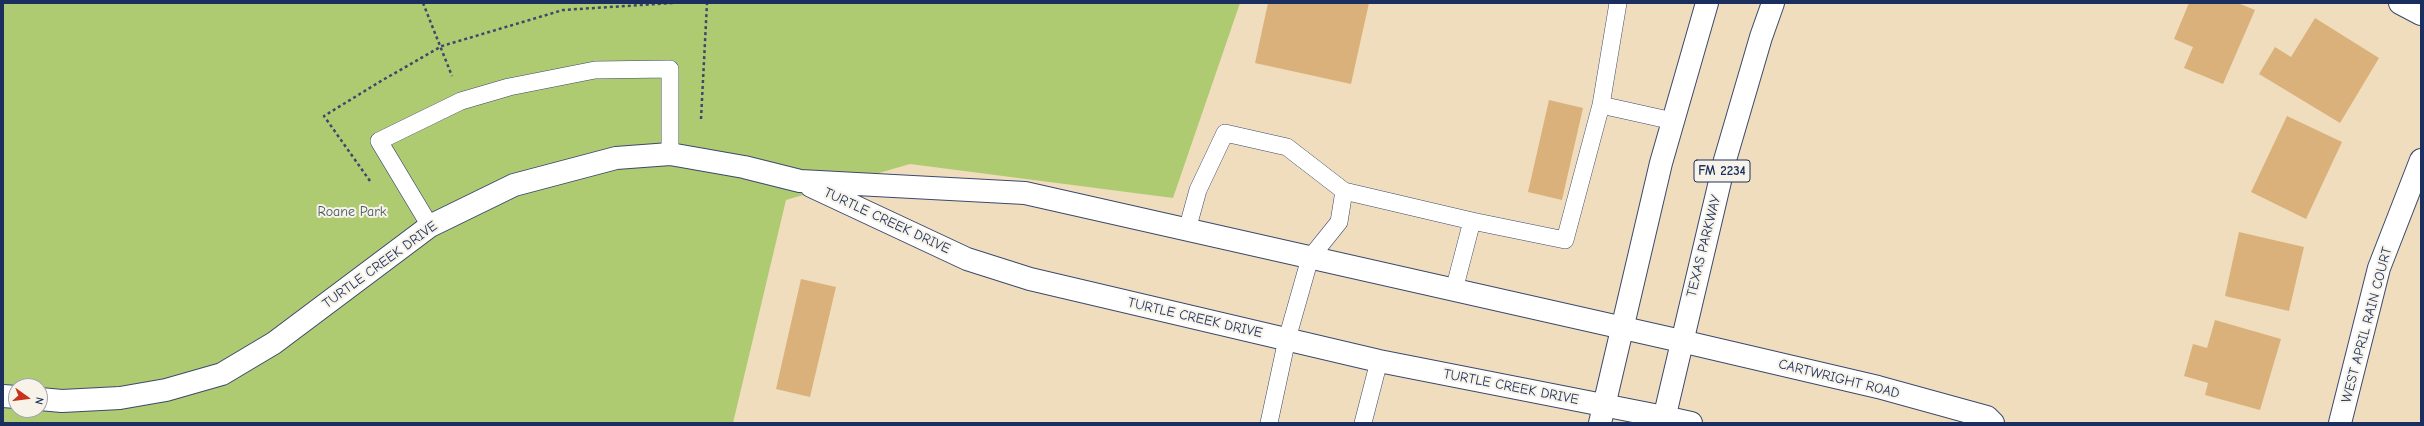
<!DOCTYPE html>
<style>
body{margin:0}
#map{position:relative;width:2424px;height:426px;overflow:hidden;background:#f0ddbe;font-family:"Comic Neue",sans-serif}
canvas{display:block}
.frame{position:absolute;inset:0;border:4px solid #1b2f5e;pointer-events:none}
.north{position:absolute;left:8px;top:378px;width:40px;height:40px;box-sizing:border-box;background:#f7f3e8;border:1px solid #9fa5b1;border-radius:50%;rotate:104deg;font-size:11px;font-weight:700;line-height:16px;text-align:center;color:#1b2f5e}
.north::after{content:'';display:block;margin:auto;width:14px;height:18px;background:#c8321e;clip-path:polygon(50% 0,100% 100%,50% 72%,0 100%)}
</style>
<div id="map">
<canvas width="2424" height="426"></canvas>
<div class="frame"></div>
<div class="north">N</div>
</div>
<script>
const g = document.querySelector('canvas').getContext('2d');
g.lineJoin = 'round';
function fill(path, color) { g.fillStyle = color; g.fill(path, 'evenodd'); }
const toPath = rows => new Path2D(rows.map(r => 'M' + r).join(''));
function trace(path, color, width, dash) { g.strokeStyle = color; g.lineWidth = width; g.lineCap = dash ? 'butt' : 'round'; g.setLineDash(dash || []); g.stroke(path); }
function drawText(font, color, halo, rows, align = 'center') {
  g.font = font + ' "Comic Neue",sans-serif'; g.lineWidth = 4; g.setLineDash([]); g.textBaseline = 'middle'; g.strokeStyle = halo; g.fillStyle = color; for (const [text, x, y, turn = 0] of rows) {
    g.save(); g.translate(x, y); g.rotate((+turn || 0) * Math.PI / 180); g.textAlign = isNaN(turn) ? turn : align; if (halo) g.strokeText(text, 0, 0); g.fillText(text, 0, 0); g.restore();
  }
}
const green = toPath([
 [3,3,1240,3,1173,198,910,164,786,200,733,423,3,423],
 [16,386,40,386,40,410,16,410]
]);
const building = toPath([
 [1268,3,1369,3,1351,84,1255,63],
 [2189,3,2238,3,2255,10,2223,84,2184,68,2193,47,2174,39],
 [2315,18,2379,58,2340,123,2259,74,2275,47,2291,57],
 [1549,100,1583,108,1562,200,1528,192],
 [2287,116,2342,142,2306,219,2251,192],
 [2239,232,2304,247,2289,311,2225,296],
 [801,279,836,287,810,397,776,389],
 [2215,320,2281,339,2260,410,2205,395,2208,383,2184,376,2193,344,2207,348]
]);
const path = toPath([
 [423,3,452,76],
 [701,119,707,3],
 [370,181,324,116,381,81,442,46,563,10,673,3]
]);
const service = toPath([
 [1618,3,1601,105,1673,121],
 [430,226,379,141,461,101,509,87,595,70,670,69,670,154],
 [1187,230,1198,190,1225,133,1287,147,1344,191],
 [1454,290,1472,221,1565,240,1601,105],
 [1269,423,1287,339,1310,258,1339,222,1344,191,1472,221],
 [1363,423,1379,361]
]);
const minor = toPath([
 [2400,3,2421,14],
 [1681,341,1878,387,1987,417,1993,423],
 [1664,417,1691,423],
 [2340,423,2379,268,2421,160]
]);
const tertiary = toPath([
 [811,186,967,259,1030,279,1379,361,1664,417],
 [3,396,16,397],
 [40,399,62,401,120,398,166,390,222,374,274,343,430,226,514,185,616,158,670,154,744,167,800,181,1025,193,1681,341]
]);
const primary = toPath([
 [1600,423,1661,163,1707,3],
 [1663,423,1725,160,1761,37,1773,3]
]);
const shields = [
 [1722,171,56]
];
const shieldNames = [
 ["FM 2234",1722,171]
];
const parkNames = [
 ["Roane Park",352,212]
];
const streetNames = [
 ["TURTLE CREEK DRIVE",887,221,25],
 ["TEXAS PARKWAY",1704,246,-76],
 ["TURTLE CREEK DRIVE",380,265,-36],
 ["TURTLE CREEK DRIVE",1195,318,13],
 ["WEST APRIL RAIN COURT",2367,325,-75],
 ["CARTWRIGHT ROAD",1839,379,14],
 ["TURTLE CREEK DRIVE",1511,387,11]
];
fill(green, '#afcb71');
fill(building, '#dbb17b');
trace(service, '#3b496c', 18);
trace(minor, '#3b496c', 24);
trace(tertiary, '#3b496c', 24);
trace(primary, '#3b496c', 24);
trace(path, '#3b496c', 2.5, [3, 3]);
trace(service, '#fff', 17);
trace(minor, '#fff', 22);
trace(tertiary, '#fff', 22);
trace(primary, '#fff', 22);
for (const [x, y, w] of shields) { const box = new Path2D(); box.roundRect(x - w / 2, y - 11, w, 22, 3); g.fillStyle = '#f7f3e8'; g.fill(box); trace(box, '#1b2f5e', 1); }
drawText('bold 13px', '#1b2f5e', null, shieldNames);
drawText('14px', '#405663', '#f7f3e8', parkNames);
drawText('14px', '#1b2f5e', '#f7f3e8', streetNames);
</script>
